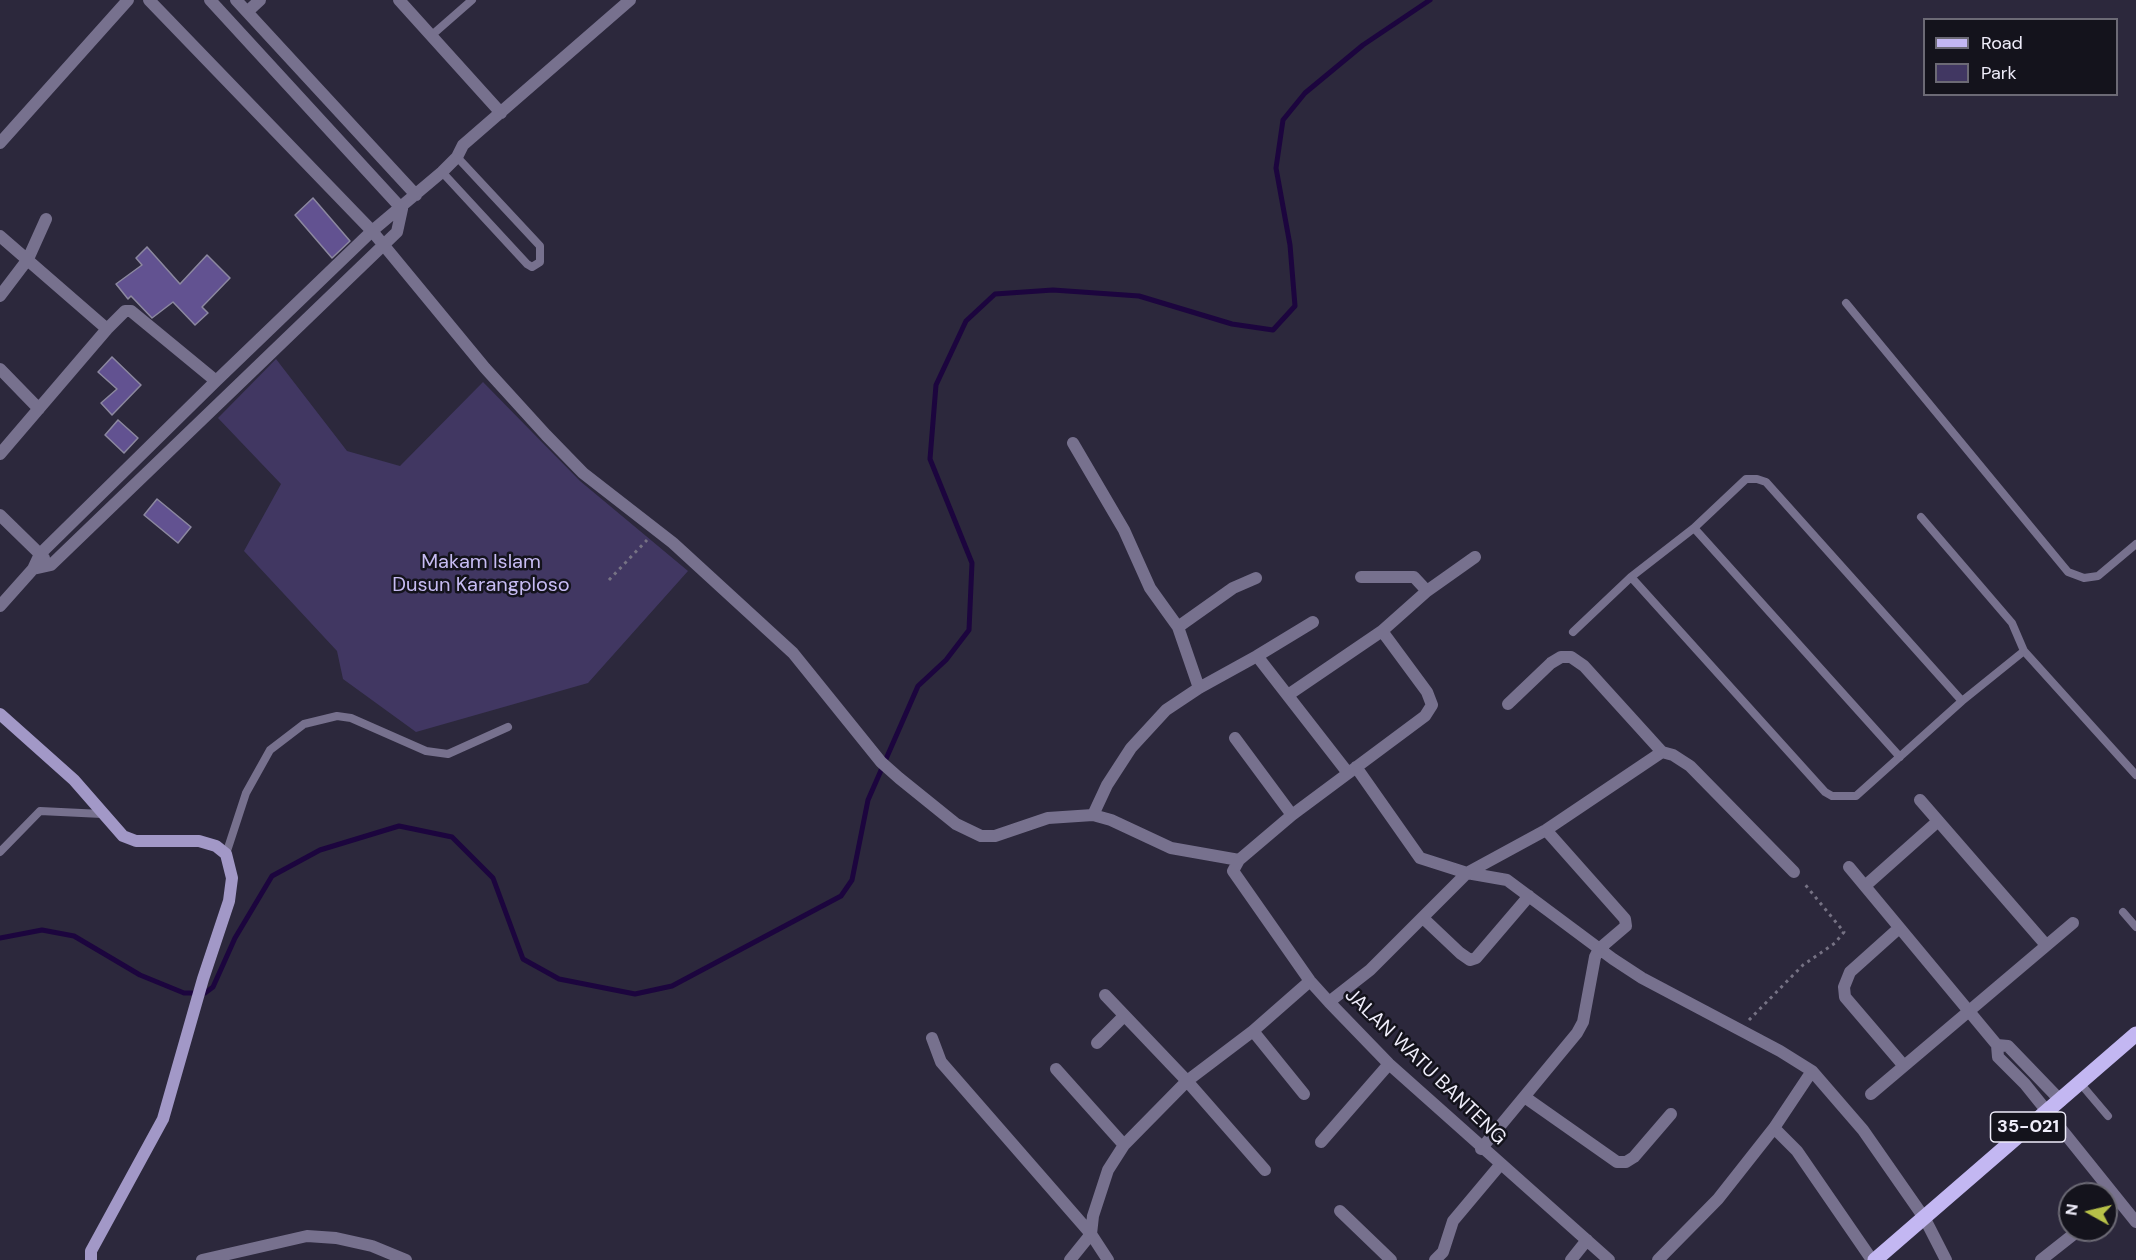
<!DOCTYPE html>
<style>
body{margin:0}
#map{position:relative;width:2136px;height:1260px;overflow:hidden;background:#2c283c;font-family:"DM Sans",sans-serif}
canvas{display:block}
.legend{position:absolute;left:1923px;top:18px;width:195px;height:78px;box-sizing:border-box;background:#14131c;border:2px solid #6c6a75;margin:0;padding:8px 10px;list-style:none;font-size:18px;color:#efedfa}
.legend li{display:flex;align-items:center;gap:12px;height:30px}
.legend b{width:30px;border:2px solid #6c6a75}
.north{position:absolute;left:2058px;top:1182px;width:60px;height:60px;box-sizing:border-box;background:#14131c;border:2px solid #6c6a75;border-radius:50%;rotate:278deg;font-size:16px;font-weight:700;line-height:24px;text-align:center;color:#efedfa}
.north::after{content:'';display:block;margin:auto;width:21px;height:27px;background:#b7c148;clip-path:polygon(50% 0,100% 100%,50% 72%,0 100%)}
</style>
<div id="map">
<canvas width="2136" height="1260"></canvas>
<ul class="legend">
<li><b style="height:8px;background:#c3b7f2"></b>Road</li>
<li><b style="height:16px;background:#413762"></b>Park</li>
</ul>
<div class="north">N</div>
</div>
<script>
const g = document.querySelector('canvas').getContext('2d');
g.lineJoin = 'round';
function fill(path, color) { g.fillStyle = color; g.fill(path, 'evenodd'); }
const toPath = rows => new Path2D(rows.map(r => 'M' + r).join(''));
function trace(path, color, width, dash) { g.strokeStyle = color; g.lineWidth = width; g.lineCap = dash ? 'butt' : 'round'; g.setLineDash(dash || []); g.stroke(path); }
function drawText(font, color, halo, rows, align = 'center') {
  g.font = font + ' "DM Sans",sans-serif'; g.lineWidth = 5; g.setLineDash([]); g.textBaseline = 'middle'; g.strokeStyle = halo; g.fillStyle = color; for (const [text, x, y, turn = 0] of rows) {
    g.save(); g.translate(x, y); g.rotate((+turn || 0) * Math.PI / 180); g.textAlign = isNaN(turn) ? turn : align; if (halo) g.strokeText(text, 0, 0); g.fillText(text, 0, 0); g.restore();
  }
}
const green = toPath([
 [276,359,347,451,400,466,483,382,580,481,688,571,588,683,416,732,343,679,337,651,244,551,281,484,218,418]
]);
const stream = toPath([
 [0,938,42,930,74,936,140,975,184,993,205,993,213,987,235,938,272,876,320,850,399,826,452,837,493,878,523,959,559,979,635,994,672,986,841,896,852,880,868,800,918,686,946,660,969,630,972,563,930,459,936,385,966,321,995,294,1053,290,1139,296,1232,324,1273,330,1295,306,1290,245,1276,168,1283,120,1305,93,1363,45,1430,0]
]);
const building = toPath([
 [313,198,350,241,332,258,295,215,313,198],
 [147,247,180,284,207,255,230,278,202,307,208,313,195,325,173,302,152,318,131,296,128,299,116,284,142,265,136,258,147,247],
 [112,357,141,385,112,415,101,403,117,389,98,372,112,357],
 [118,420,138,438,124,453,105,435,118,420],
 [157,499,191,527,178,543,144,515,157,499]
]);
const path = toPath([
 [609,580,647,540],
 [1749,1020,1803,965,1835,943,1844,932,1803,882]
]);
const lane = toPath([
 [432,35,472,0],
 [442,172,527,264,532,267,540,262,540,246,457,157],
 [1846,303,2068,572,2084,578,2098,576,2136,544],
 [1921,517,2012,623,2024,651],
 [1694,528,1900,757],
 [1631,577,1825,792,1832,796,1856,796,1962,701,2024,651,2136,775],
 [1573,632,1631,577,1694,528,1746,479,1757,479,1766,482,1962,701],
 [0,852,40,811,102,814],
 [226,854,246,793,270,750,304,724,337,716,351,718,426,751,448,754,508,727],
 [2123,912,2136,927],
 [2080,1083,2108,1116]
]);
const street = toPath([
 [149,0,372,231,485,368,546,435,583,473,673,543,793,653,881,762,899,778,956,824,981,836,995,836,1048,818,1093,815,1111,820,1171,848,1239,860,1233,871,1310,981,1329,1002,1389,1064,1609,1260],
 [210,0,402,209],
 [236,0,416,195],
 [399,0,501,113],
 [247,12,260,0],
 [0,143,128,0],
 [0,236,107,329],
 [0,296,28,259,46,219],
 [0,369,39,409],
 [1073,443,1124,530,1150,588,1178,627,1199,688],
 [0,454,107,329,125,311,131,311,216,381],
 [0,515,44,558],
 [33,569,51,565,397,232,402,209],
 [1361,577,1414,577,1427,591],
 [0,606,33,569,40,554,216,381,372,231,442,172,457,157,463,145,630,0],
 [1178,627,1233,588,1256,578],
 [1257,656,1313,622],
 [1288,695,1382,631,1427,591,1475,557],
 [1508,704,1551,663,1561,657,1571,657,1584,666,1662,752],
 [1235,738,1292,815],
 [1356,767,1420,858,1467,873,1507,880,1613,959,1642,978,1780,1051,1812,1071,1863,1130,1925,1219,1946,1260],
 [1920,800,2046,945],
 [1093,815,1107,785,1131,748,1166,710,1199,688,1257,656,1348,773],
 [1239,860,1292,815,1425,716,1432,705,1427,692,1382,631],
 [1849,867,1997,1045,1998,1057,2025,1084,2136,1222],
 [1865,886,1937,822],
 [1423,918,1460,953,1470,960,1476,958,1529,896],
 [1898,929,1850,972,1844,987,1845,997,1904,1066],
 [1105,995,1187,1081,1265,1170],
 [1329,1002,1370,970,1467,873,1546,830,1662,752,1673,755,1690,766,1794,872],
 [1253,1031,1304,1094],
 [932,1038,941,1062,1091,1234,1070,1260],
 [1097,1043,1124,1016],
 [1997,1045,2008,1046,2061,1101],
 [1056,1069,1124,1145],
 [1871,1094,2073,923],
 [1526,1098,1617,1162,1626,1162,1634,1157,1671,1114],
 [1774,1128,1797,1151,1872,1260],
 [1321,1142,1389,1064],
 [1481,1149,1577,1033,1583,1022,1595,957,1599,949,1626,926,1625,919,1546,830],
 [1340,1211,1391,1260],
 [202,1260,307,1236,336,1238,372,1246,406,1260],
 [1108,1260,1091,1234,1093,1216,1108,1170,1124,1145,1187,1081,1253,1031,1310,981],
 [1435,1260,1443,1252,1453,1221,1500,1165],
 [1571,1260,1587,1240],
 [1658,1260,1718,1199,1774,1128,1812,1071],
 [2041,1260,2079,1230]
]);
const secondary = toPath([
 [0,714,74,780,123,836,136,841,199,841,216,846,226,854,232,878,229,901,203,979,163,1119,91,1251,91,1260]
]);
const primary = toPath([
 [1875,1260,2136,1034]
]);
const shields = [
 [2028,1127,75]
];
const shieldNames = [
 ["35-021",2028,1127]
];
const parkNames = [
 ["Makam Islam",481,563],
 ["Dusun Karangploso",481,586]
];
const streetNames = [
 ["JALAN WATU BANTENG",1425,1067,44]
];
fill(green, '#413762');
trace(stream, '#1c053e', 5);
fill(building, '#625291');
trace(building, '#8c88a0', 1.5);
trace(path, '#767284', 3, [3, 4.5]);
trace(lane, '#77718e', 8);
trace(street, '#77718e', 12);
trace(secondary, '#a298c7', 12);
trace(primary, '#c3b7f2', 15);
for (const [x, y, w] of shields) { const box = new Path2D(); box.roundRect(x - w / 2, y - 15, w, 30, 4.5); g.fillStyle = '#14131c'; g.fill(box); trace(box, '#efedfa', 1.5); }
drawText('bold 18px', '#efedfa', null, shieldNames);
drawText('20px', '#c7bcf3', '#14131c', parkNames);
drawText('20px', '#efedfa', '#14131c', streetNames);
</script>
